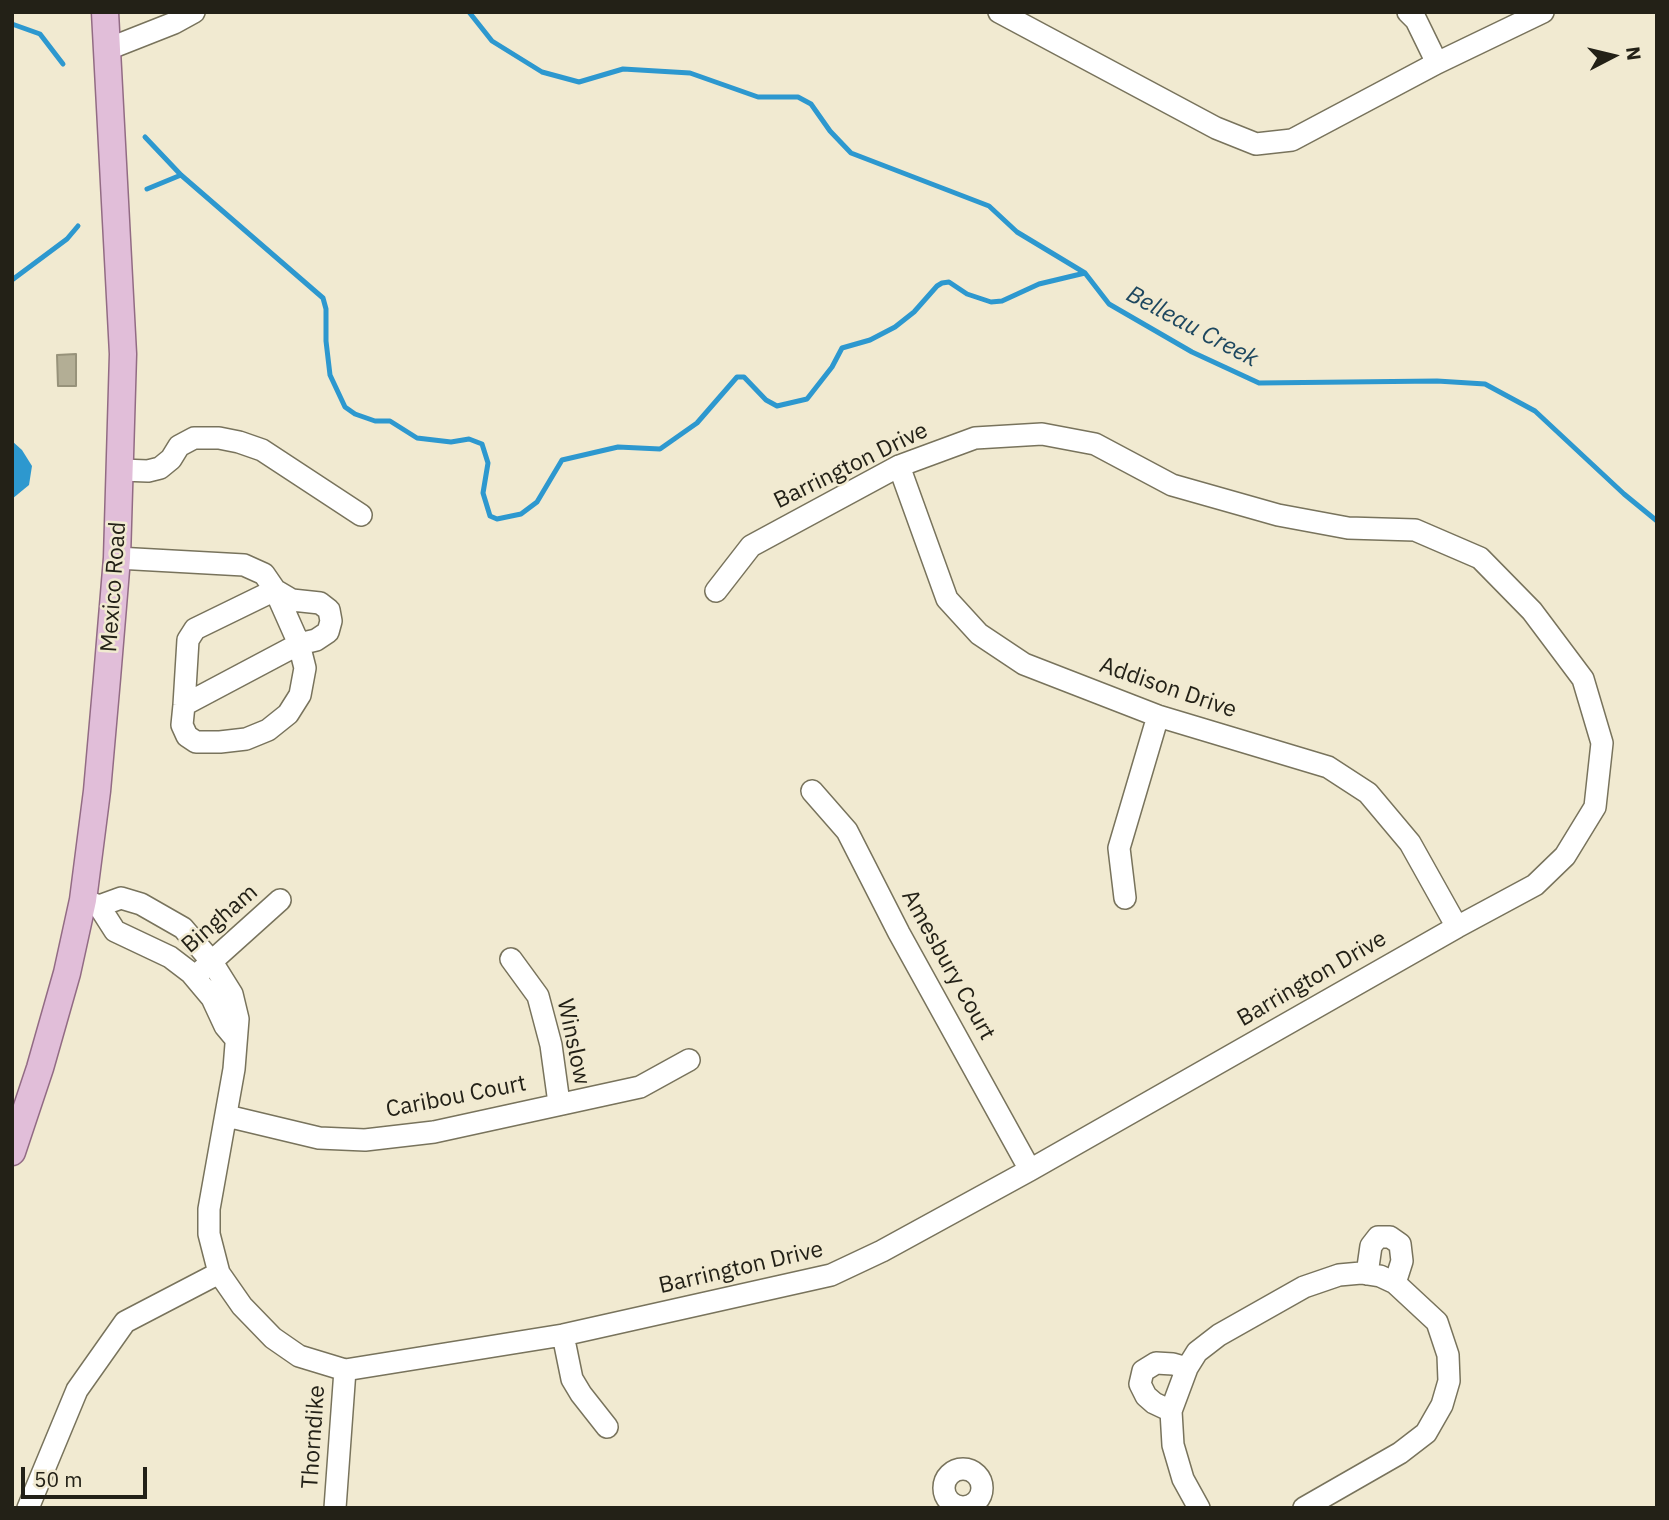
<!DOCTYPE html>
<style>
body{margin:0}
#map{position:relative;width:1669px;height:1520px;overflow:hidden;background:#f1ead1;font-family:"IBM Plex Sans",sans-serif}
canvas{display:block}
.frame{position:absolute;inset:0;border:14px solid #232117;pointer-events:none}
.north{position:absolute;left:1578px;top:21px;width:70px;height:70px;-webkit-text-stroke:5px #f1ead1;paint-order:stroke;rotate:83deg;font-size:19px;font-weight:700;line-height:28px;text-align:center;color:#232117}
.north::after{content:'';display:block;margin:auto;width:24px;height:32px;background:#232117;clip-path:polygon(50% 0,100% 100%,50% 72%,0 100%)}
.scale{position:absolute;left:21px;top:1467px;width:126px;height:32px;box-sizing:border-box;border:4px solid #232117;border-top:0;padding-left:9px;font-size:21px;line-height:24px;white-space:nowrap;color:#232117;-webkit-text-stroke:5px #f1ead1;paint-order:stroke}
</style>
<div id="map">
<canvas width="1669" height="1520"></canvas>
<div class="frame"></div>
<div class="north">N</div>
<div class="scale">50 m</div>
</div>
<script>
const g = document.querySelector('canvas').getContext('2d');
g.lineJoin = 'round';
function fill(path, color) { g.fillStyle = color; g.fill(path, 'evenodd'); }
const toPath = rows => new Path2D(rows.map(r => 'M' + r).join(''));
function trace(path, color, width, dash) { g.strokeStyle = color; g.lineWidth = width; g.lineCap = dash ? 'butt' : 'round'; g.setLineDash(dash || []); g.stroke(path); }
function drawText(font, color, halo, rows, align = 'center') {
  g.font = font + ' "IBM Plex Sans",sans-serif'; g.lineWidth = 5; g.setLineDash([]); g.textBaseline = 'middle'; g.strokeStyle = halo; g.fillStyle = color; for (const [text, x, y, turn = 0] of rows) {
    g.save(); g.translate(x, y); g.rotate((+turn || 0) * Math.PI / 180); g.textAlign = isNaN(turn) ? turn : align; if (halo) g.strokeText(text, 0, 0); g.fillText(text, 0, 0); g.restore();
  }
}
const water = toPath([
 [12,441,22,450,32,466,29,485,12,499]
]);
const stream = toPath([
 [469,12,492,41,542,72,579,82,623,69,690,73,758,97,798,97,811,104,830,131,851,153,989,206,1017,232,1085,273,1109,304,1192,352,1259,383,1437,381,1485,384,1535,411,1624,494,1657,521],
 [12,24,40,34,63,64],
 [145,137,181,175,323,298,326,309,326,341,330,375,345,407,355,414,375,421,390,421,417,438,451,442,469,439,482,444,488,463,483,493,490,516,497,519,521,514,537,502,562,460,618,447,660,449,697,423,737,377,744,377,766,400,777,406,807,399,832,367,842,348,870,340,895,327,914,312,937,286,942,283,949,282,967,294,991,302,1002,301,1039,284,1085,273],
 [147,189,181,175],
 [12,280,67,239,78,226]
]);
const building = toPath([
 [76,354,76,386,58,386,57,355,76,354]
]);
const minor = toPath([
 [999,12,1216,128,1256,144,1292,140,1437,63,1543,12],
 [1408,12,1416,20,1437,63],
 [108,49,174,23,194,12],
 [899,466,947,599,979,634,1024,664,1158,716,1328,767,1368,793,1410,843,1457,927],
 [121,470,148,471,160,468,171,459,179,446,194,438,219,438,239,442,262,450,361,515],
 [117,558,244,565,264,574,275,590,299,644,305,668,300,695,288,714,268,730,246,739,220,742,196,742,187,736,182,725,184,705,188,640,195,629,275,590,292,600,320,603,329,610,331,621,328,632,316,640,299,644,184,705],
 [812,791,847,831,899,933,1030,1170],
 [1125,898,1119,848,1158,716],
 [89,902,99,906,115,931,170,957,191,973,212,998,225,1026,235,1038],
 [99,906,121,898,141,904,183,928,212,962,232,994,238,1019,234,1069,209,1209,209,1234,219,1273,242,1306,273,1338,299,1356,345,1370,563,1335,831,1275,882,1251,1030,1170,1457,927,1535,885,1565,856,1595,807,1602,743,1583,679,1532,611,1480,558,1415,530,1348,528,1278,515,1172,485,1095,444,1042,434,975,438,899,466,751,546,716,591],
 [511,959,538,996,551,1045,559,1103],
 [201,971,280,900],
 [227,1116,319,1138,365,1140,434,1132,640,1087,689,1060],
 [1367,1274,1371,1246,1378,1237,1390,1237,1400,1244,1402,1261,1395,1283],
 [563,1335,572,1379,581,1394,607,1427],
 [1171,1411,1154,1403,1146,1396,1140,1384,1143,1371,1156,1363,1173,1364,1187,1368],
 '944 1488a19 19 0 1 1 38 0a19 19 0 1 1-38 0Z',
 [28,1508,77,1390,125,1322,219,1273],
 [335,1508,345,1370],
 [1199,1508,1183,1479,1173,1445,1171,1411,1187,1368,1197,1352,1219,1335,1304,1287,1339,1275,1361,1273,1380,1276,1395,1283,1437,1322,1448,1355,1449,1381,1442,1405,1426,1433,1400,1453,1304,1508]
]);
const major = toPath([
 [12,1152,40,1068,67,973,83,900,97,791,107,678,117,558,123,354,105,12]
]);
const streetNames = [
 ["Barrington Drive",851,466,-26],
 ["Mexico Road",114,587,-86],
 ["Addison Drive",1168,688,19],
 ["Bingham",220,919,-41],
 ["Amesbury Court",948,965,61],
 ["Barrington Drive",1312,979,-30],
 ["Winslow",573,1042,78],
 ["Caribou Court",456,1097,-11],
 ["Barrington Drive",741,1268,-13],
 ["Thorndike",314,1437,-86]
];
const waterNames = [
 ["Belleau Creek",1192,327,28]
];
fill(water, '#2d98cf');
trace(stream, '#2d98cf', 5);
fill(building, '#b3ae95');
trace(building, '#97927a', 2);
trace(minor, '#78735c', 24);
trace(major, '#926b84', 29);
trace(minor, '#fff', 21);
trace(major, '#e1bed9', 26);
drawText('23px', '#232117', '#f1ead1', streetNames);
drawText('italic 24px', '#1d475f', '#f1ead1', waterNames);
</script>
